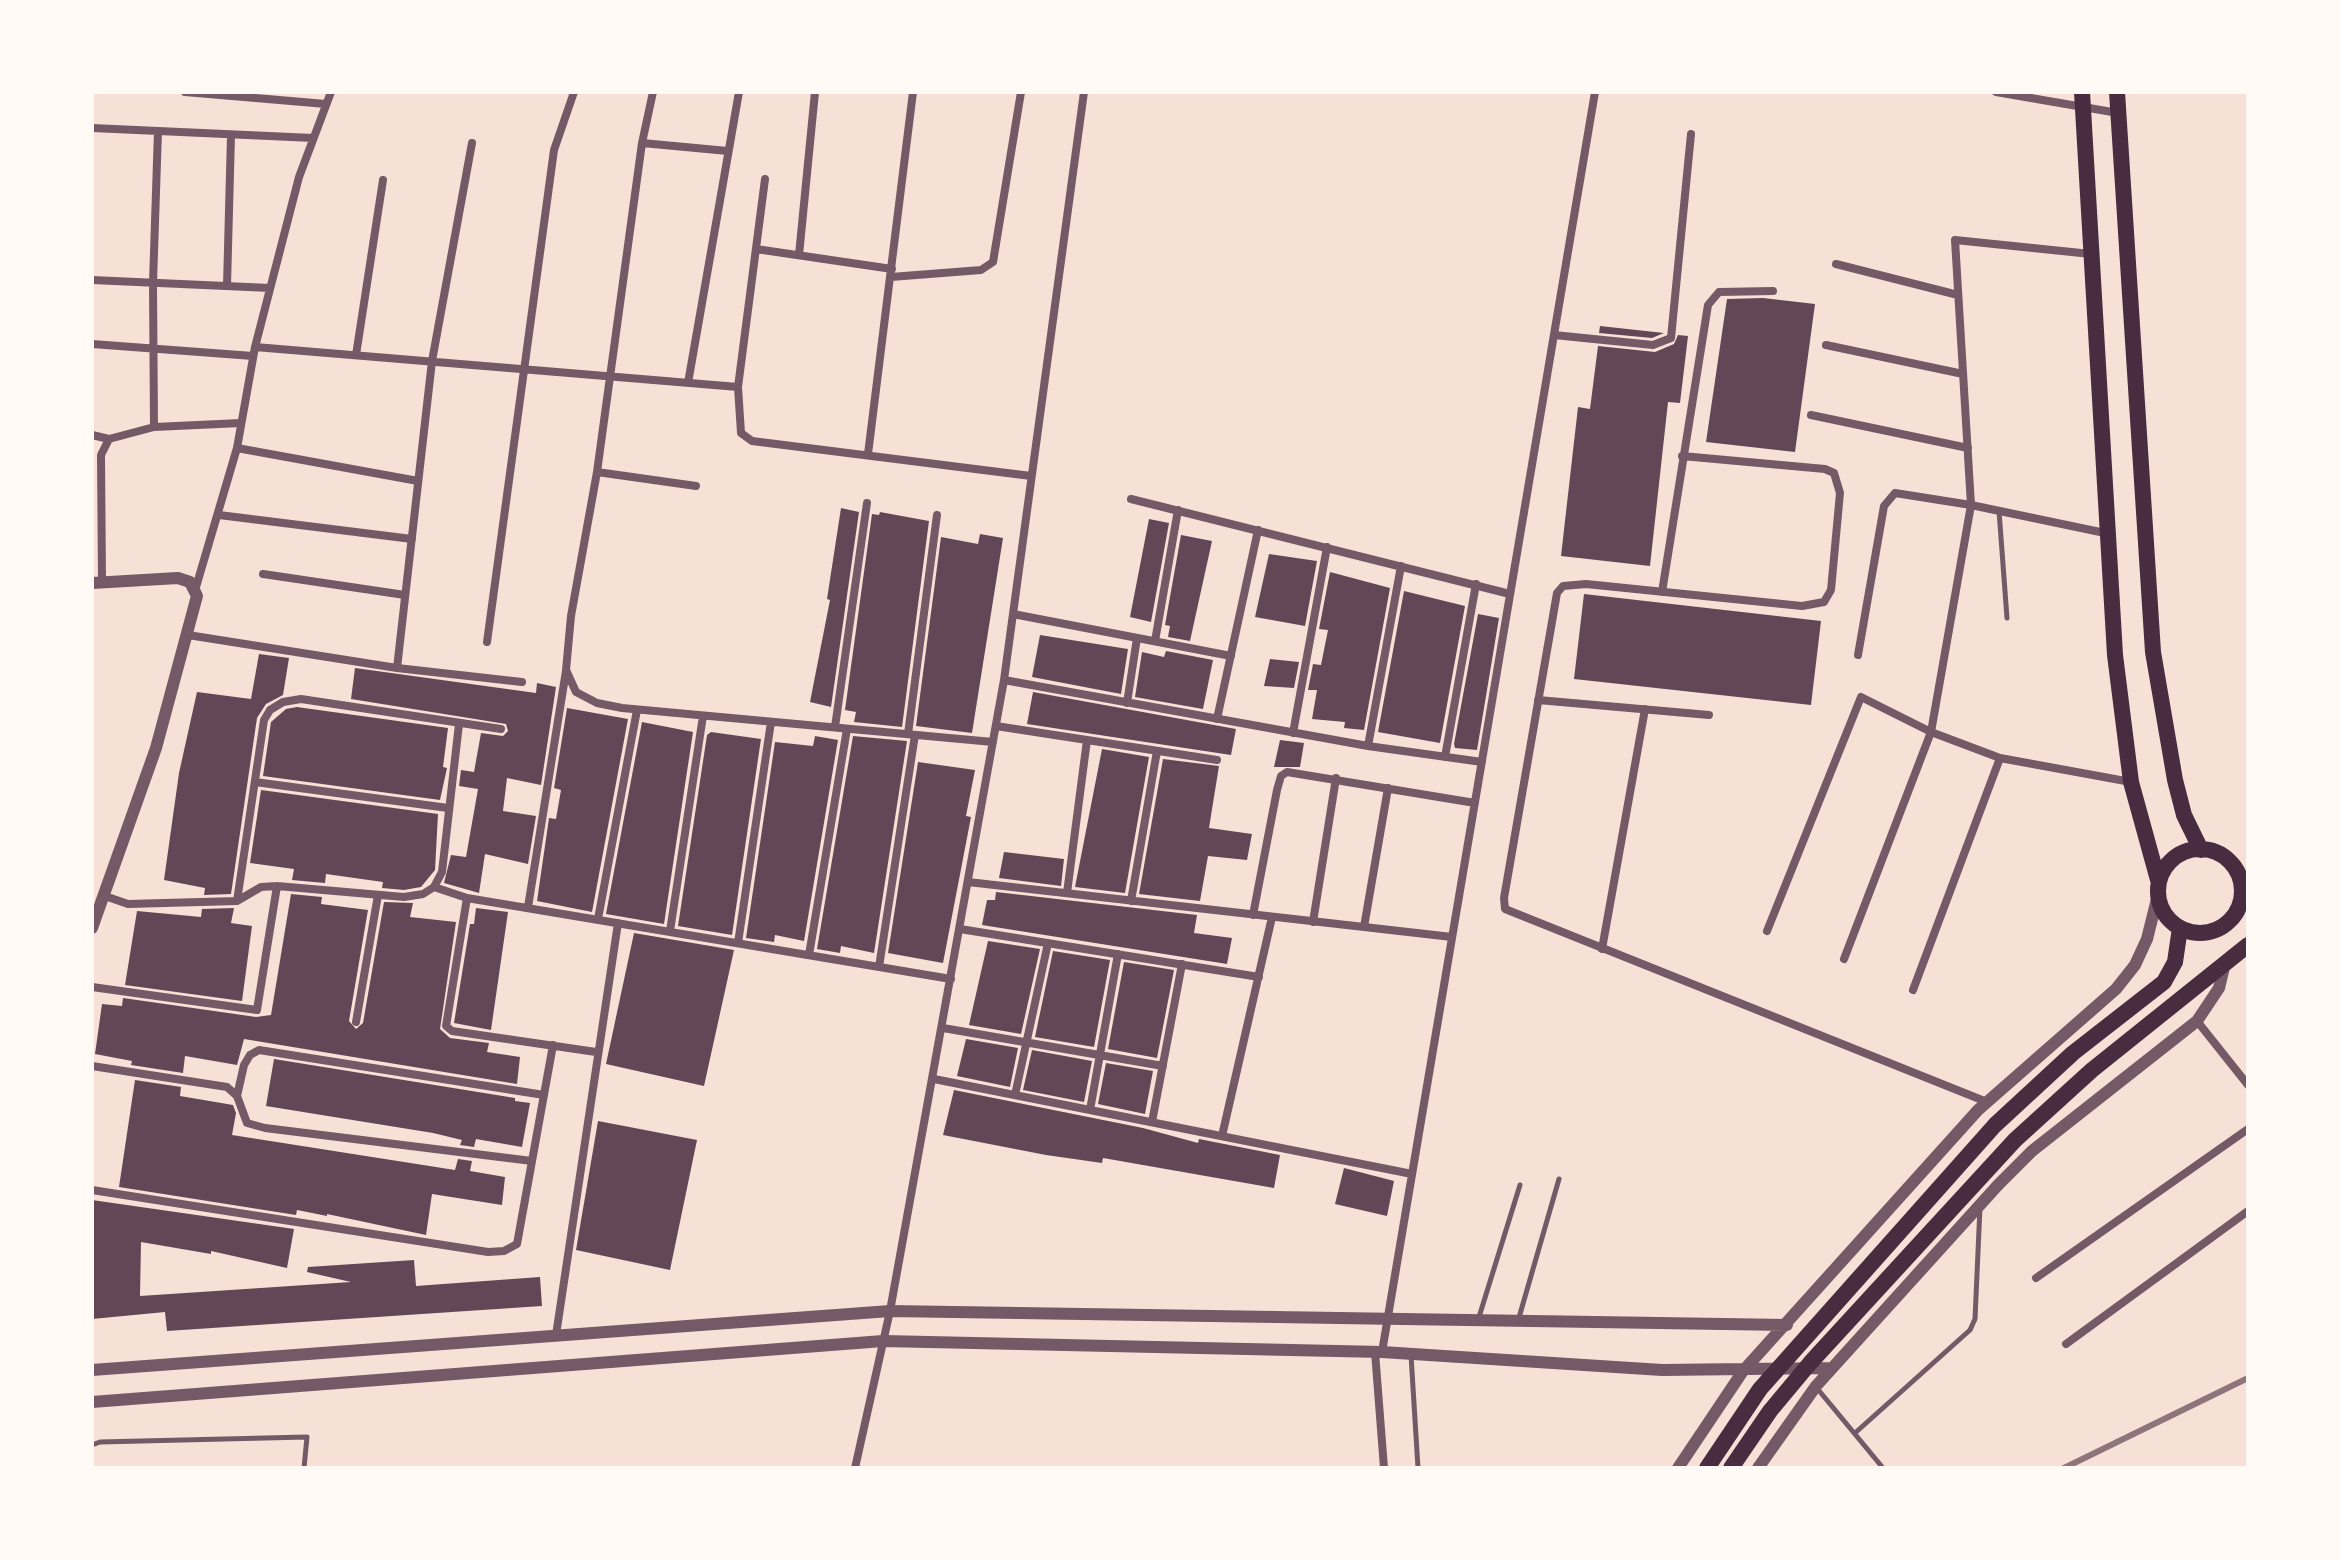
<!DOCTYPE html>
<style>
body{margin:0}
#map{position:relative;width:2340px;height:1560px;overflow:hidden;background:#f7e1d7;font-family:"Noto Sans",sans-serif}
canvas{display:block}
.frame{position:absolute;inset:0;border:94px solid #fffaf5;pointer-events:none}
</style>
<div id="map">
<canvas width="2340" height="1560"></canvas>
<div class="frame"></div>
</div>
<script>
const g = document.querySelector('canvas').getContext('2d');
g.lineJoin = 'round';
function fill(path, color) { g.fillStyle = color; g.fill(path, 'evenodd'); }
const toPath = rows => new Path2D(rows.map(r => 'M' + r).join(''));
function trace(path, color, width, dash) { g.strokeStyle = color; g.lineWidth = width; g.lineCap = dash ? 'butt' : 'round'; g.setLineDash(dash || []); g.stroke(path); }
const building = toPath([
 [1763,298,1815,304,1795,452,1706,442,1727,299],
 [1600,326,1664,333,1652,338,1599,333],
 [1678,335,1688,336,1680,403,1668,402,1650,566,1561,556,1578,407,1590,409,1598,346,1655,352,1674,344],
 [841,508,859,512,831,707,810,702,830,600,827,599],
 [880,512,929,521,902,727,854,722,856,712,845,710,872,514,879,515],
 [1149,519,1169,523,1151,622,1130,617],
 [980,534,1003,538,972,733,916,726,941,537,978,544],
 [1181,535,1212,541,1190,641,1168,637,1170,626,1165,625],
 [1269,554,1317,561,1305,626,1255,617],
 [1330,572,1390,588,1364,730,1344,728,1345,722,1312,719,1317,690,1308,690,1313,664,1321,665,1328,630,1319,629],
 [1404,591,1465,606,1440,743,1378,732],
 [1584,594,1821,621,1811,705,1574,679],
 [1478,614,1499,618,1477,750,1455,748,1454,744],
 [1040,635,1128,649,1121,694,1032,677],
 [1166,651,1213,660,1203,709,1135,697,1142,652,1164,657],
 [259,654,289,658,283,695,266,704,257,718,231,894,204,895,205,888,164,880,179,773,197,692,251,699],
 [1270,659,1299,662,1294,688,1264,686],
 [355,668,536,693,537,683,556,687,541,785,507,778,503,811,536,816,528,864,485,854,479,893,444,883,451,855,466,857,478,789,459,786,461,770,474,772,481,733,503,736,508,731,506,724,351,699],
 [1033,692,1236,729,1231,755,1027,724],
 [297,707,448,728,443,767,447,768,440,800,263,776,271,722,286,709],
 [567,708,628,719,592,912,537,901,549,818,556,819,561,790,554,788],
 [642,722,693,732,664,924,606,914],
 [711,732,761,739,732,935,678,926,707,735],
 [815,736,838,740,804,941,775,935,774,942,746,938,775,742,813,746],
 [853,736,907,741,874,953,841,946,840,953,817,949],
 [1280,740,1304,743,1300,767,1274,767],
 [1102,749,1149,757,1125,893,1075,887],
 [1163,759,1219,766,1209,828,1252,834,1247,860,1208,856,1200,901,1139,894],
 [918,762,975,770,966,816,971,817,943,963,888,953],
 [261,790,438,814,435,870,421,887,404,890,382,888,383,882,326,874,325,883,292,880,294,869,250,863],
 [1004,852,1064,859,1061,886,999,878],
 [996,892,1197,915,1194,933,1232,938,1227,964,982,925,987,900,995,900],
 [291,894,322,897,321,904,368,910,349,1021,356,1029,363,1023,384,902,413,903,410,917,456,922,440,1029,450,1038,489,1043,487,1052,520,1057,517,1084,244,1039,237,1065,185,1056,183,1073,131,1065,132,1061,95,1054,102,1004,122,1006,123,998,256,1017,271,1015],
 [234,908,231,923,252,926,242,1001,125,985,137,911,201,917,202,909],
 [476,908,508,912,491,1030,454,1023,470,924,474,924],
 [634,933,734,950,704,1086,606,1064],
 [988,941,1040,949,1021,1034,969,1025],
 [1053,951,1110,960,1094,1047,1035,1037],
 [1124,962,1174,970,1157,1058,1108,1049],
 [966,1039,1018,1048,1010,1087,957,1076],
 [1032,1050,1092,1061,1084,1102,1023,1090],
 [274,1059,515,1098,515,1101,530,1103,522,1147,476,1139,474,1147,460,1145,462,1140,433,1133,266,1106],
 [1106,1063,1153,1071,1145,1114,1098,1104],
 [135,1080,181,1087,180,1096,233,1105,236,1113,232,1135,455,1170,458,1159,472,1161,470,1171,505,1177,502,1205,432,1194,426,1235,327,1214,327,1216,297,1210,296,1215,119,1187],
 [954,1090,1143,1128,1198,1143,1199,1139,1280,1155,1274,1188,1103,1158,1102,1163,1046,1155,943,1135],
 [598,1121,697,1140,670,1270,576,1250],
 [1344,1168,1394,1181,1387,1216,1335,1204],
 [92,1200,294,1229,287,1268,211,1251,211,1254,141,1242,140,1296,351,1282,307,1272,308,1267,414,1260,416,1286,540,1277,542,1306,167,1331,165,1312,92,1319]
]);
const service = toPath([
 [1999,511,2007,618],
 [1479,1317,1520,1185],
 [1518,1321,1559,1179],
 [1411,1355,1418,1468],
 [1816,1387,1883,1468],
 [1855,1433,1970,1330,1975,1319,1980,1207],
 [92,1445,100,1442,307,1437,304,1468]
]);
const minor = toPath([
 [185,92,326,104],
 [653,92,642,143,728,151],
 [1996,92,2118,113],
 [92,128,313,138],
 [642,143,597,472,571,616,566,670,576,692,597,703,622,708,993,742],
 [765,179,738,387,741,433,752,441,1031,476],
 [756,249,892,269],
 [799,255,815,92],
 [1836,264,1958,295],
 [891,277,981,270,993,262,1021,92],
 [92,280,270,288],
 [227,286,231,135],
 [1554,335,1653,345,1671,338,1691,134],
 [92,344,253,356],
 [1826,345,1963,374],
 [255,347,738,387],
 [356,355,383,180],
 [688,383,739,92],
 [1811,415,1968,448],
 [154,427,153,283,158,131],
 [92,435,109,439],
 [237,448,418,481],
 [868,454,913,92],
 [1682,456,1825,469,1834,473,1840,493,1831,590,1824,602,1802,606,1586,584,1563,586,1557,593,1504,898,1505,909,1987,1102],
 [597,472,696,486],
 [1131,499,1510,594],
 [219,515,412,539],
 [263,574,405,595],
 [102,582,101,455,109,439,154,427,241,423],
 [196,587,237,448,255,347,299,177,331,92],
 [1662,592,1708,305,1719,292,1773,291],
 [1013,614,1231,656],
 [188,635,397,668,522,682],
 [1155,641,1178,510],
 [487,642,554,150,574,92],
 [1858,655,1884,506,1895,493,1971,505,2105,533],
 [397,668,432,361,472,143],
 [1004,680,1368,746,1482,762],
 [1538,700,1709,715],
 [1127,703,1137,638],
 [1217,719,1258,530],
 [996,726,1217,760],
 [835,727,867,503],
 [1293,733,1327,547],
 [908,734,937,515],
 [1368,746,1401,566],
 [1445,757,1476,584],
 [255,782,448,808],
 [968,882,1452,937],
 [434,887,467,898,951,979],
 [1067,893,1087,740],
 [102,895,128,904,237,901,261,887,277,886,404,897,423,894,434,887,442,872,459,724],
 [467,898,446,1026,452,1031,596,1052],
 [237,901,264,720,270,710,283,702,301,699,501,729],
 [1131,901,1157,751],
 [528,907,566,671],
 [1253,915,1277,790,1281,776,1287,772,1475,803],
 [598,919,637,710],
 [1313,922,1336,778],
 [1364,927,1388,788],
 [960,929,1259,977],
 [670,931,703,716],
 [1767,931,1861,697,1931,732,2000,758,2131,782],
 [738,943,771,722],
 [1602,949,1645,709],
 [809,955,847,729],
 [1844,959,1931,732,1971,505,1955,240,2091,254],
 [879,967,915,735],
 [92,987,257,1010,277,886],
 [1913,990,2000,758],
 [2197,1021,2248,1085],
 [356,1022,378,895],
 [943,1028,1163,1066],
 [92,1066,227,1087,237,1096,247,1123,265,1128,532,1161],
 [934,1079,1412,1174],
 [1015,1095,1048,943],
 [237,1096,244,1065,250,1055,259,1050,544,1095],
 [1090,1110,1118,954],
 [1152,1122,1182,964],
 [1222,1136,1272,917],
 [92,1190,488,1252,504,1251,517,1244,553,1045],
 [2036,1278,2248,1129],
 [556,1335,618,923],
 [2066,1344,2248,1211],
 [1375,1352,1384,1468],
 [1382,1352,1595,92],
 [855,1468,890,1311,1004,680,1084,92]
]);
const tertiary = toPath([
 [92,583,178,578,190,582,197,596,156,748,92,928],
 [92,1370,890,1311,1787,1325],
 [92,1402,883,1341,1382,1352,1662,1370,1832,1368],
 [1678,1468,1743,1371,1978,1110,2116,989,2135,965,2147,939,2158,895],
 [1758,1468,1816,1386,1998,1185,2032,1151,2197,1021,2219,988,2225,963]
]);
const primary = toPath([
 [2082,92,2115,655,2131,782,2158,880],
 [2117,92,2153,652,2175,780,2184,815,2201,850],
 '2158 891a42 42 0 1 1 84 0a42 42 0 1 1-84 0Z',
 [1707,1468,1760,1389,1995,1125,2073,1053,2164,982,2175,962,2180,928],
 [1731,1468,1770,1411,1810,1363,2015,1140,2092,1070,2248,945]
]);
const rail = toPath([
 [2064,1468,2248,1378]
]);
fill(building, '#644757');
trace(service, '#755966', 5);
trace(minor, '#755966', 8);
trace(tertiary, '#755966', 12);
trace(primary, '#4a2c40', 16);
trace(rail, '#8f747c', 6);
</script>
